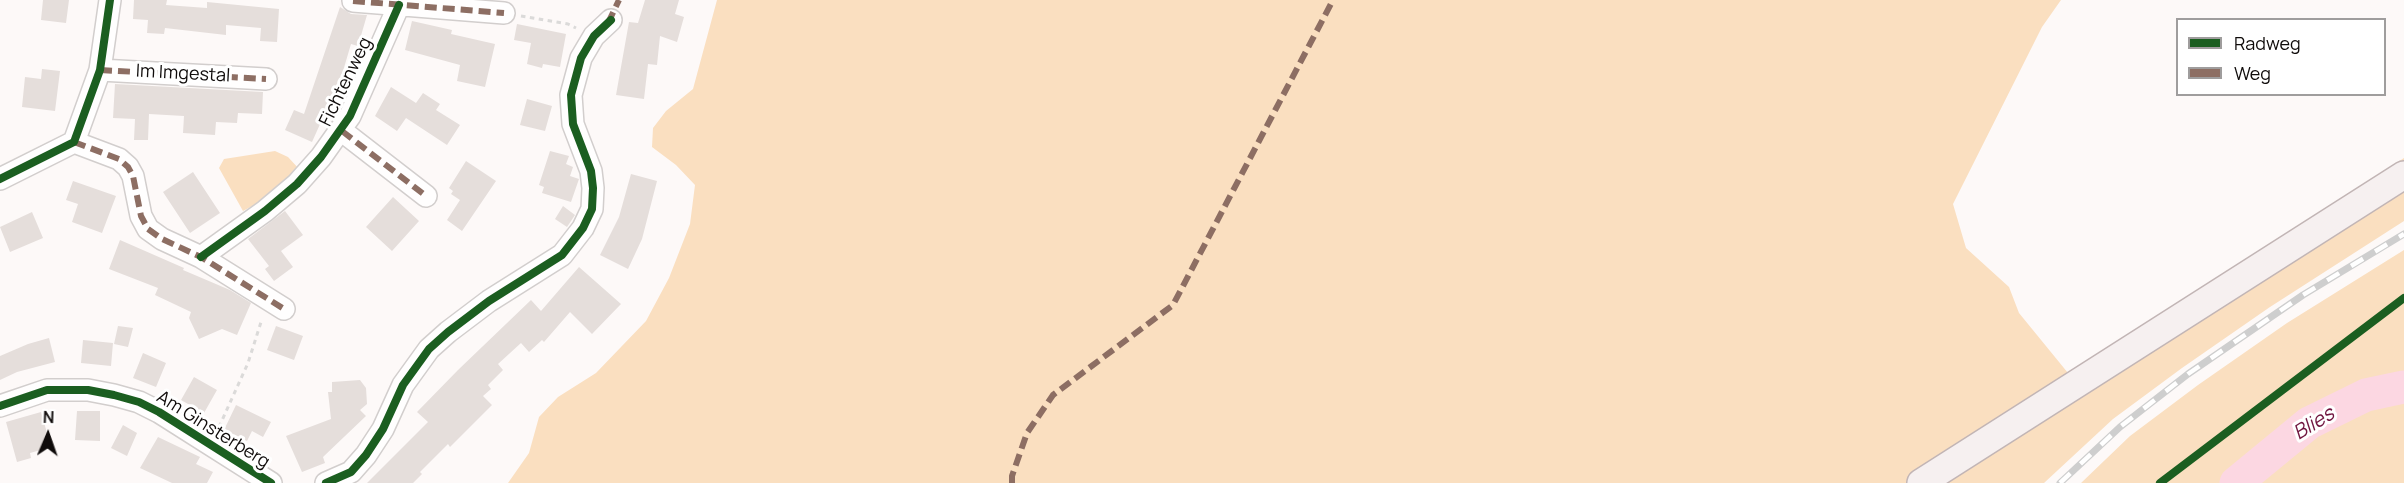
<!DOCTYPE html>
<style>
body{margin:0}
#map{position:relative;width:2404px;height:483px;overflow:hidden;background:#fdf9f8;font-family:Manrope,sans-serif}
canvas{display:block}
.legend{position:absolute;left:2176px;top:18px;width:210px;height:78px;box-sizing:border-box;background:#fff;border:2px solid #9f9d9d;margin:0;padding:8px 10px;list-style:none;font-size:18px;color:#0f0b0a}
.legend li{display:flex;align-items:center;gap:12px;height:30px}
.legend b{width:30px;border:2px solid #9f9d9d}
.north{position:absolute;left:18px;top:405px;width:60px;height:60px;-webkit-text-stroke:4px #fff;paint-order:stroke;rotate:2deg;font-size:16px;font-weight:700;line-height:24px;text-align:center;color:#0f0b0a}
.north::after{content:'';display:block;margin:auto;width:21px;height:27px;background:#0f0b0a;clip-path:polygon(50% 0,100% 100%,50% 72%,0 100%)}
</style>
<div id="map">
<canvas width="2404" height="483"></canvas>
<ul class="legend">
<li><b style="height:8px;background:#1b5e20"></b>Radweg</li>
<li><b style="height:8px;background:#8d6e63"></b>Weg</li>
</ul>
<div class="north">N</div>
</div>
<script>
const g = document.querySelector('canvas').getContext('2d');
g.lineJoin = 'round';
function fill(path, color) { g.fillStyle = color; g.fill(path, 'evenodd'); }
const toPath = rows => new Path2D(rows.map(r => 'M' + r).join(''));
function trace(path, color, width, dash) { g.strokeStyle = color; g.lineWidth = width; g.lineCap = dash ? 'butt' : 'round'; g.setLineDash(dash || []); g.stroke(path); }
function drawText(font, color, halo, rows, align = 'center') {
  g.font = font + ' Manrope,sans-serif'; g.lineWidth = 6; g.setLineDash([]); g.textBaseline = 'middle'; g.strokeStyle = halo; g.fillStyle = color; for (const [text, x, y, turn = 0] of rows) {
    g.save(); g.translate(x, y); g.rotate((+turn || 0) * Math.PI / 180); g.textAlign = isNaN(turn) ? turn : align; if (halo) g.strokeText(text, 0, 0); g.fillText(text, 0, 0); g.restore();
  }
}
const green = toPath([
 [717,0,2061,0,2042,27,1953,204,1966,248,2009,287,2019,313,2068,373,2404,158,2404,221,2270,307,2182,368,2113,419,2044,483,508,483,529,453,539,417,558,397,596,373,646,321,669,278,690,224,695,185,676,165,652,147,653,128,666,111,693,89],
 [275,151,288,157,300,170,269,197,243,211,219,168,224,159],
 [2404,250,2404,483,2081,483,2130,436,2198,385,2287,323]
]);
const river = toPath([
 [2236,483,2309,423,2366,395,2404,387]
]);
const building = toPath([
 [43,0,69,0,66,23,41,20],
 [134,0,167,0,166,5,207,8,207,2,279,9,277,42,260,41,261,28,226,25,226,35,165,28,164,34,147,33,148,20,133,19],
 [645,0,679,0,675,14,684,17,677,42,660,36,657,65,648,64,644,99,616,95,629,22,638,23],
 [340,7,351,14,367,15,358,46,351,44,343,71,349,73,340,101,335,100,325,124,321,122,312,142,285,130,294,110,304,114],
 [412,21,452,30,451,34,495,44,485,87,457,81,460,65,405,50],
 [517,24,566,34,560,67,543,64,542,68,527,64,531,43,514,40],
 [42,69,60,71,55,111,22,107,25,77,41,79],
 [115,84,263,92,262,114,238,113,237,123,216,122,215,135,183,133,184,116,149,114,148,140,134,140,135,119,113,118],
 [391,87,416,103,423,93,440,104,436,110,460,125,447,145,406,118,397,131,375,116],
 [527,99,552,106,545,131,520,125],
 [550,151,569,156,566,164,573,167,570,176,579,179,571,202,542,193,544,187,539,185],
 [466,161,496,181,462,231,447,220,460,200,451,194,453,191,449,188],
 [193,172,220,213,190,233,163,192],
 [631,174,657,181,642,239,628,269,600,255,619,217],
 [73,181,116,196,102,233,72,222,78,204,66,200],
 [393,197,419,221,392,251,366,227],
 [563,206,575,215,567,227,555,219],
 [285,211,303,235,281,251,293,267,274,281,265,269,269,266,248,239],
 [32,212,43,238,10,252,0,227],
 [120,240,184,268,183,270,230,290,251,303,237,335,222,329,199,339,189,318,191,312,155,295,158,288,109,269],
 [579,267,621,304,592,334,570,312,544,342,542,340,529,352,521,343,498,364,503,370,488,385,491,389,483,396,492,405,450,447,448,444,420,472,422,474,413,483,367,483,428,422,417,412,458,370,531,300,541,311],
 [118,326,133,328,128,347,114,344],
 [276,326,303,336,294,360,267,350],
 [49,338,55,362,17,372,0,380,0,356,28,344],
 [83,340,113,343,111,366,81,363],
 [143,353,166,363,156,387,133,378],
 [194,377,217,390,204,413,181,400],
 [360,380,366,388,367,404,360,410,366,416,323,457,325,463,302,472,286,436,331,419,328,392,332,392,332,382],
 [236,405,271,422,263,437,252,431,247,441,224,430],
 [77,411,100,411,100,441,75,440],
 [41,412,51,447,30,453,31,458,17,462,6,422],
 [123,425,137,433,127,456,111,448],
 [158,437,200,457,196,464,213,472,207,483,172,483,140,468]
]);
const path = toPath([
 [521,16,568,24,576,28],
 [219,427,248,363,262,319]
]);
const minor = toPath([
 [353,1,504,13],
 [100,70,266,79],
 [342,131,426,196],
 [74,142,119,159,128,167,133,176,141,216,148,229,162,239,201,257,284,309],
 [0,179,74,142,100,70,110,0],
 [201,257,265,211,297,184,321,157,350,116,399,5],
 [0,406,47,390,88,390,114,395,139,402,159,412,271,483],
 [326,483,351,472,366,455,383,429,403,385,429,349,448,332,489,301,562,255,583,228,592,209,593,188,591,171,573,124,571,95,581,58,594,36,611,20]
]);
const major = toPath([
 [1921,483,2404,175]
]);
const rail = toPath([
 [2060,483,2120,427,2188,374,2303,295,2404,234]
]);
const quiet = toPath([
 [353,1,504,13],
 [608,23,619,0],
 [100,70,266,79],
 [342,131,426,196],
 [74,142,119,159,128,167,133,176,141,216,148,229,162,239,201,257,284,309],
 [1012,483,1012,476,1027,433,1053,395,1173,305,1333,0]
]);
const cycleway = toPath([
 [0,179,74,142,100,70,110,0],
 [201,257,265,211,297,184,321,157,350,116,399,5],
 [0,406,47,390,88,390,114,395,139,402,159,412,271,483],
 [326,483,351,472,366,455,383,429,403,385,429,349,448,332,489,301,562,255,583,228,592,209,593,188,591,171,573,124,571,95,581,58,594,36,611,20],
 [2160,483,2404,298]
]);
const streetNames = [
 ["Im Imgestal",183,74,3],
 ["Fichtenweg",346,82,-64],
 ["Am Ginsterberg",213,430,32]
];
const waterNames = [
 ["Blies",2314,424,-32]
];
fill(green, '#fadfc0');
trace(river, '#fcd7e2', 33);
fill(building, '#e5dedb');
trace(minor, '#d2cecd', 24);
trace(major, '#c2b5b5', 30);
trace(path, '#dbdad9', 3, [4.5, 4.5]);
trace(minor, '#fffefe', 21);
trace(major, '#f6f0f0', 27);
trace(rail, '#cecece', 7);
trace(rail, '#fff', 4.5, [14]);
trace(quiet, '#8d6e63', 6, [12, 6]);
trace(cycleway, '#1b5e20', 8);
drawText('18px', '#0f0b0a', '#fff', streetNames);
drawText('italic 20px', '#70153f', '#fff', waterNames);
</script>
